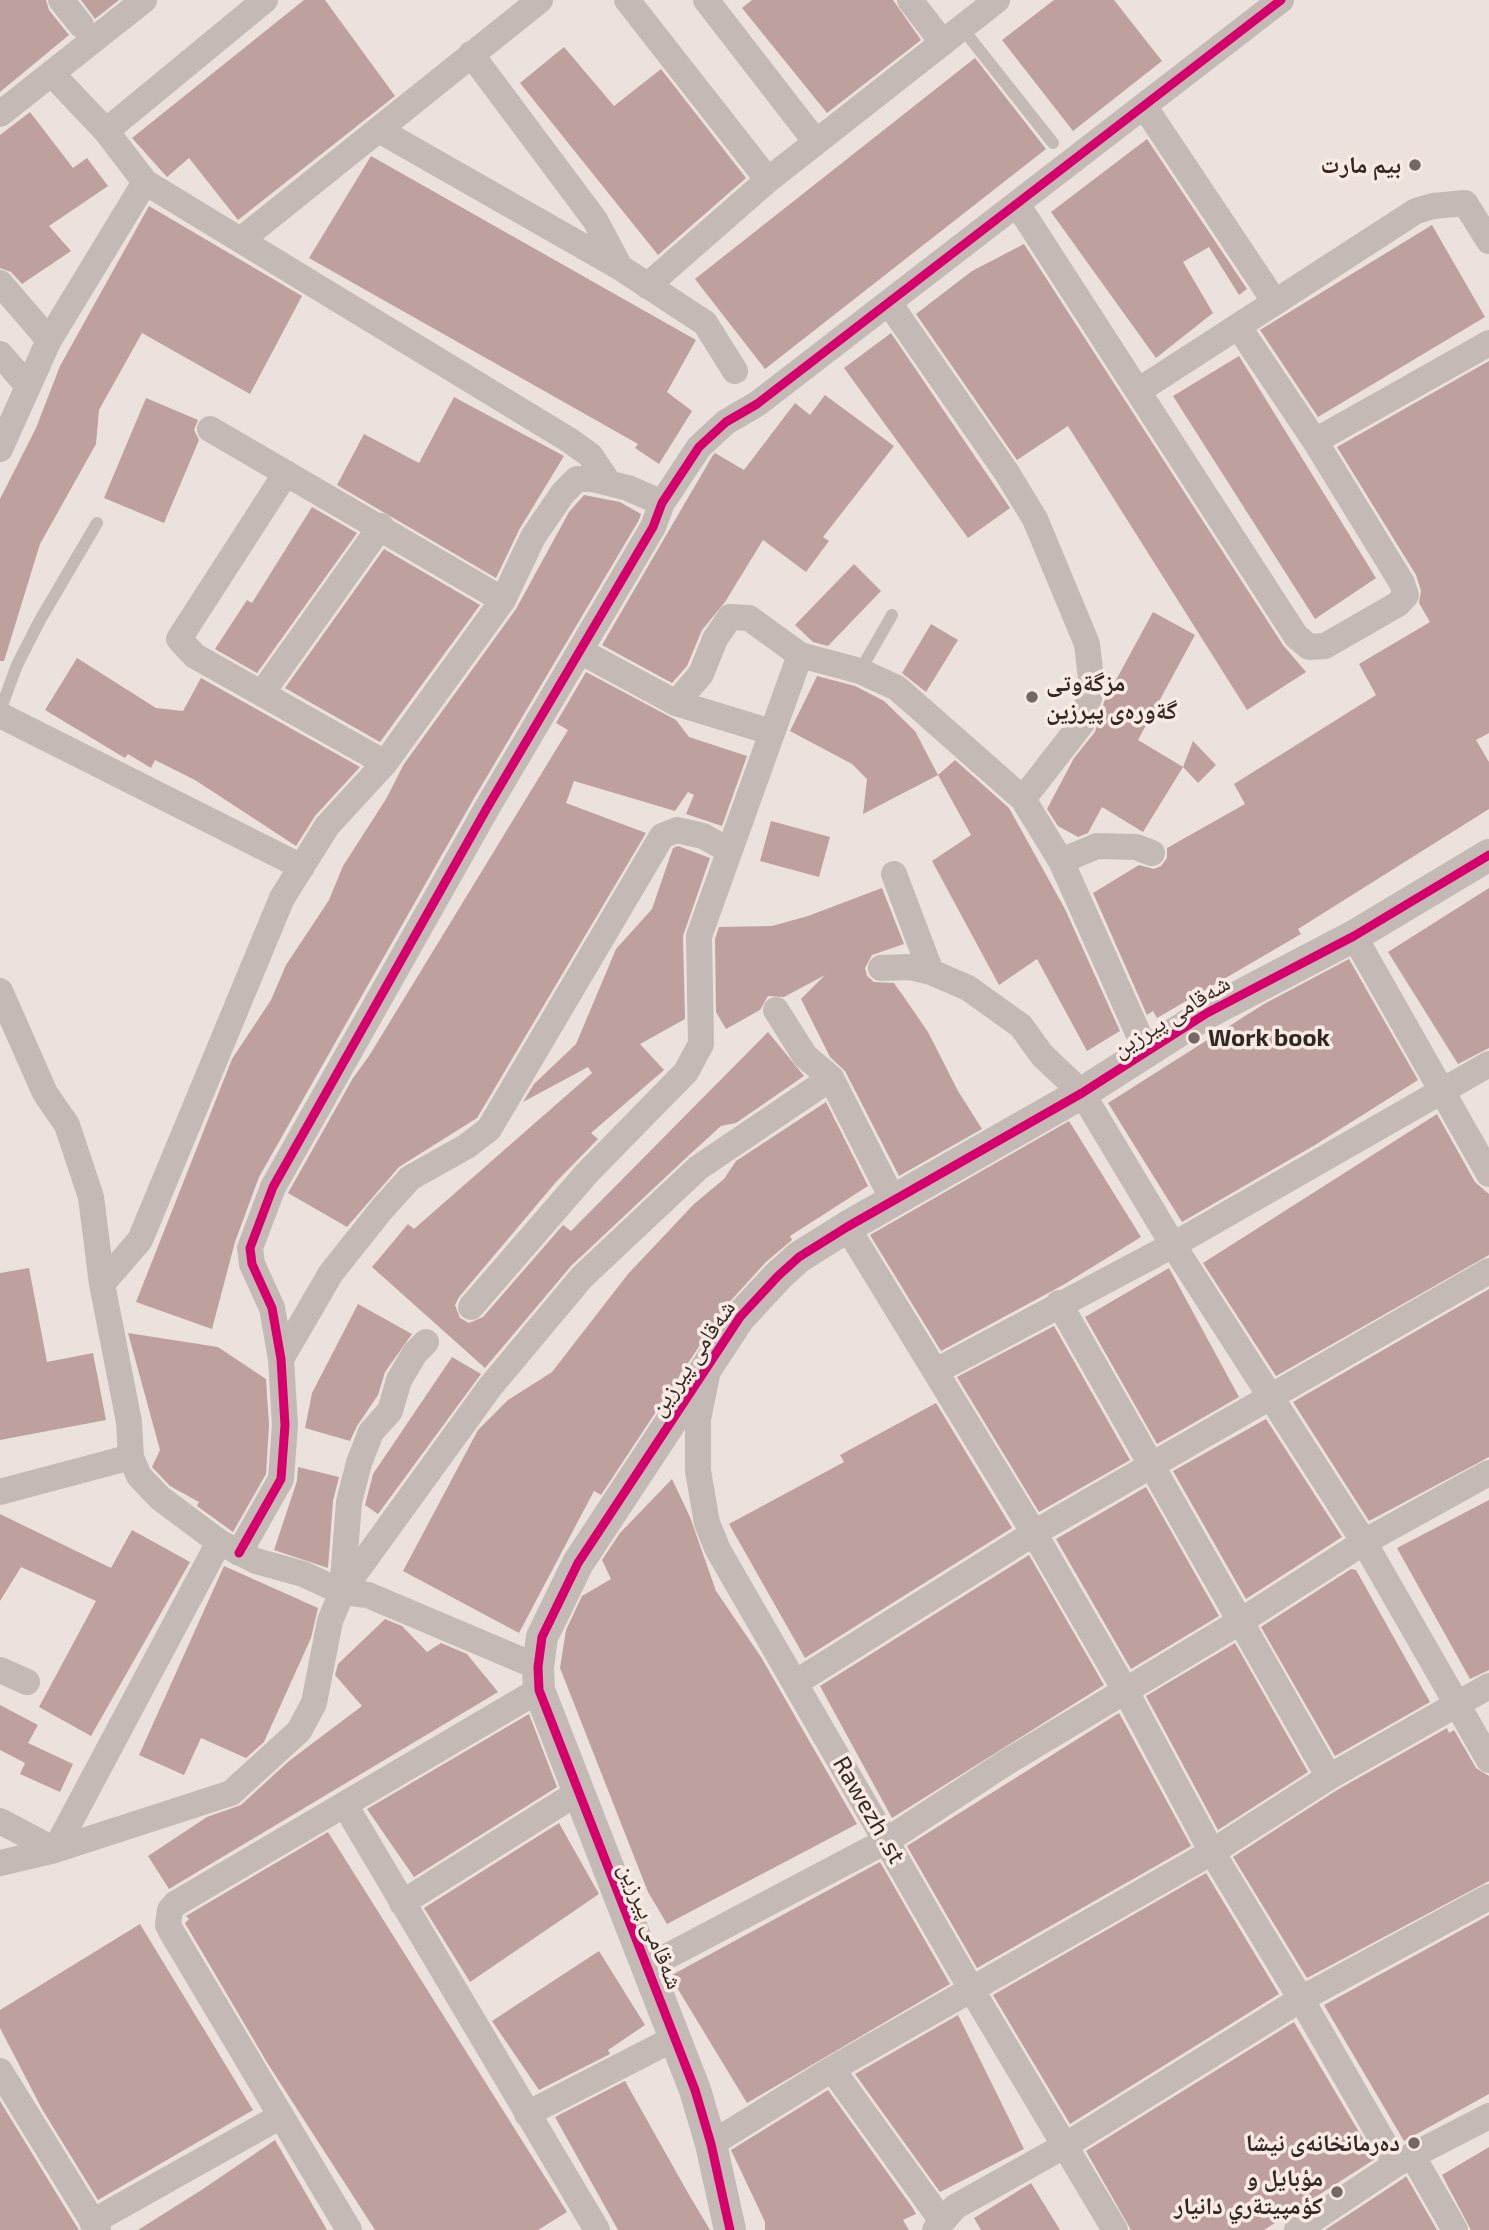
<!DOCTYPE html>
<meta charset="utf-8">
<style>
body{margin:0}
canvas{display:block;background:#ebe1dd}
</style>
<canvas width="1489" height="2230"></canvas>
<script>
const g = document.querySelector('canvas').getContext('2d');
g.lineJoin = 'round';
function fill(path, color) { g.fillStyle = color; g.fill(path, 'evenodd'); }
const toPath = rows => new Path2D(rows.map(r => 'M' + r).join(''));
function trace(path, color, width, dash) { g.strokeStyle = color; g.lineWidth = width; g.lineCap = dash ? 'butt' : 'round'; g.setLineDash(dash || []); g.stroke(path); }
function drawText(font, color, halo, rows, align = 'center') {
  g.font = font + ' "Exo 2","Noto Naskh Arabic",sans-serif'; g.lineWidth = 7; g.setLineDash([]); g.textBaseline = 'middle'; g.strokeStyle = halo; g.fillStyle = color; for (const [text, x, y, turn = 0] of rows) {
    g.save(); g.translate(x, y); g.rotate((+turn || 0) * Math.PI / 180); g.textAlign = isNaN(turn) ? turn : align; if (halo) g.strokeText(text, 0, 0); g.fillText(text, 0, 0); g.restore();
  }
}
const building = toPath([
 [0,0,46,0,49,10,69,35,0,92],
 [81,0,119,0,95,19],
 [304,0,325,0,395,96,238,220,189,158,167,177,132,138],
 [752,0,893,0,921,40,827,113,742,8],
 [1054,0,1114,0,1162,61,1073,131,1002,40],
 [564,47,614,106,661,69,746,178,658,255,520,83],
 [975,58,1046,149,765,369,695,279],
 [30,112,73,168,87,158,108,186,49,226,71,251,22,284,11,272,0,268,0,135],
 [1147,139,1247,289,1239,295,1209,247,1183,262,1213,313,1156,358,1051,212],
 [371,156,696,340,667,392,692,411,659,464,635,448,638,444,309,258],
 [149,206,302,296,250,394,142,333,99,410,96,444,40,544,4,661,0,661,0,499,36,428,60,366],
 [1432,225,1485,317,1318,417,1260,330],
 [1024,244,1283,645,1306,672,1247,710,1068,426,1017,460,916,314,972,271],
 [891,333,1010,508,968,538,844,368],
 [1239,356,1376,578,1315,619,1173,396],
 [1489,361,1489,733,1476,740,1489,762,1489,809,1298,929,1301,934,1157,1018,1153,1011,1147,1015,1093,893,1139,865,1154,869,1161,866,1167,858,1167,848,1245,804,1234,784,1376,695,1359,664,1430,622,1419,603,1421,591,1416,575,1337,447],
 [825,395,894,446,823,537,829,541,806,572,763,540,725,602,702,630,687,666,672,683,602,645,713,455,715,453,744,470,795,403,810,415],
 [454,397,564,456,519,530,496,578,337,485,364,434,419,463],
 [146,398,198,420,194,430,199,440,164,523,104,498],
 [584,495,620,502,641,514,639,520,473,800,259,1177,235,1242,212,1329,136,1302,232,1059,271,1000,286,965,329,900,343,866,386,799,404,764,516,609,569,512],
 [312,507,357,533,257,673,215,649,247,600,252,603],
 [384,549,480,605,380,742,285,688],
 [854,564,881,591,828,646,813,642,795,625],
 [1153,612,1195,635,1138,740,1183,767,1143,832,1102,807,1088,833,1078,837,1058,826,1047,809,1074,758,1095,732,1104,702],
 [931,624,958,640,926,692,902,673],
 [77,658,156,708,183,711,201,678,360,767,315,816,296,846,195,780,155,760,151,768,128,754,125,758,45,710],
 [586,672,676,720,689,737,747,756,722,826,686,814,694,795,688,792,675,811,574,781,566,803,646,833,477,1118,399,1167,347,1227,288,1193,353,1078,369,1056,568,730,556,723],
 [817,676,855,686,884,701,915,731,938,775,863,814,867,779,852,764,790,731],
 [1193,741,1216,765,1198,783,1183,767],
 [955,760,1009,808,1065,909,1120,1031,1087,1051,1037,959,999,985,932,861,971,835,938,775],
 [771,821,830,837,819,877,760,861],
 [678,846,710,858,683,936,685,1019,640,1044,664,1070,591,1133,598,1139,556,1182,459,1297,455,1305,460,1318,469,1323,483,1317,563,1225,571,1231,768,1032,804,1076,736,1123,721,1126,687,1157,571,1266,485,1368,372,1267,408,1224,414,1229,592,1073,588,1067,523,1102,534,1084,576,1044,616,949,652,909,673,848],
 [882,888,904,944,872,955,865,968,867,976,874,982,894,983,906,1000,928,1032,958,1091,982,1129,899,1176,845,1071,830,1057,801,999,825,975,784,997,768,996,760,1010,726,1029,716,1012,715,939,719,927,772,926,808,916],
 [1489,888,1489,1048,1458,1064,1388,952],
 [1349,959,1418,1080,1315,1145,1182,1222,1108,1103,1264,1004],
 [826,1102,868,1186,790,1236,792,1240,766,1262,725,1307,601,1495,594,1491,519,1633,403,1571,478,1430,508,1400,552,1372,628,1274,694,1204,724,1179,736,1161],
 [1437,1114,1475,1182,1489,1194,1489,1255,1276,1376,1203,1263],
 [1069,1121,1141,1237,1063,1285,941,1351,870,1235],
 [29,1268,47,1362,93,1353,106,1420,0,1440,0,1273],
 [1169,1268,1239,1397,1157,1444,1085,1317],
 [1489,1289,1489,1457,1369,1521,1293,1402],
 [358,1304,412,1334,385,1372,378,1395,357,1426,350,1441,305,1428,312,1393],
 [1054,1326,1130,1460,1039,1512,957,1377],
 [128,1333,218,1347,266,1379,269,1425,266,1474,233,1532,197,1506,199,1502,170,1486,152,1467,160,1450],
 [452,1357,481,1374,378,1514,365,1505,373,1474],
 [936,1403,1012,1528,805,1658,729,1524,844,1462,840,1455],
 [1266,1419,1342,1537,1246,1599,1173,1471],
 [298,1467,339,1477,333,1501,328,1568,274,1550,297,1481],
 [672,1479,690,1517,716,1591,761,1657,857,1824,667,1924,648,1892,560,1668,566,1630,582,1596,611,1579,602,1560,620,1533],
 [1146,1487,1219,1616,1131,1669,1056,1539],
 [1489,1500,1489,1670,1470,1679,1397,1548],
 [0,1514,111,1568,132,1530,190,1562,91,1736,39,1707,96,1601,21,1567,0,1601],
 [1029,1555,1104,1685,892,1818,820,1686],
 [224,1566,318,1608,311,1638,264,1742,246,1758,201,1738,184,1775,139,1755],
 [1351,1569,1356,1570,1430,1702,1335,1756,1261,1627],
 [385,1619,402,1626,427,1652,441,1643,467,1654,498,1692,169,1889,148,1856,207,1817,241,1805,289,1761,362,1706,335,1675,338,1664],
 [1235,1643,1308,1772,1218,1830,1146,1696],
 [0,1705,38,1725,28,1743,73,1764,60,1792,20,1774,25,1763,0,1750],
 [1119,1713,1191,1846,977,1968,907,1846],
 [529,1714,557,1787,414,1877,367,1809],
 [1447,1728,1449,1733,1454,1730,1476,1768,1489,1776,1489,1881,1307,1978,1233,1857,1337,1790],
 [559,1823,599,1894,470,1982,424,1908],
 [328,1832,567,2212,538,2230,375,2230,268,2064,185,1923,189,1919,186,1916],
 [880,1862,950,1984,747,2103,670,1976],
 [1206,1873,1279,1994,1070,2124,993,1995],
 [1489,1915,1489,2094,1404,2141,1324,2005],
 [140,1924,253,2110,98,2200,42,2109,0,2028,0,2010],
 [599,1951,645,2025,608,2050,610,2054,539,2090,492,2021],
 [958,2015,1024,2149,940,2192,855,2074],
 [1294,2022,1375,2159,1264,2230,1131,2230,1086,2151],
 [625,2081,688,2193,710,2230,618,2230,555,2117],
 [828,2090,912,2207,916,2214,903,2220,909,2230,765,2230,765,2222,731,2150],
 [0,2101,77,2227,79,2230,0,2230],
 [275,2140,327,2230,138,2230,203,2189],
 [1489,2147,1489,2230,1471,2230,1442,2175],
 [1406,2176,1437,2230,1325,2230,1404,2178],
 [1031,2183,1060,2230,981,2230,974,2218]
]);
const service = toPath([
 [962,28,1053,143],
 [860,671,892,615],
 [0,711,17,665,40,620,97,523]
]);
const minor = toPath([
 [61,0,81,25],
 [627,0,768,180],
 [706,0,816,142],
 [910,0,943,43],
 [471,54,595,220,620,267],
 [52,74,106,131,145,182,569,440,590,455,609,483],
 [1144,106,1275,302],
 [0,114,144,0],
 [379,130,621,268,705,323,735,371],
 [106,131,265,0],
 [1017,204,1296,636,1309,647,1325,646,1398,604,1406,595,1402,583,1315,441,1238,326],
 [242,239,540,0],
 [0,283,49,340],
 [647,286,768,180,997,0],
 [889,303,1007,473,1035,519,1087,644,1092,687,1082,723,1023,799],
 [0,354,28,386],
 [1138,391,1416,211,1433,206,1465,203,1489,241],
 [210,429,503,600],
 [1315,441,1489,343],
 [0,449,49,340,145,182],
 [286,473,179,639,195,656,385,763],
 [580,651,676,703,771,732],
 [262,693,381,526],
 [676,703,701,674,715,639,730,617,749,618,800,655,860,671,897,688,1023,799,1061,861,1147,1053],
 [0,715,302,867],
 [1061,861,1097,846,1136,847,1152,853],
 [894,874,931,972],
 [1354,936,1489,1174],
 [881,968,910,967,931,972,968,988,1021,1026,1042,1055,1082,1093,1173,1245,1364,1542,1489,1760],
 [0,991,45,1093,67,1125,91,1197,102,1284,129,1422,131,1457,139,1476,160,1498,219,1542,256,1561,303,1574,342,1592,368,1595,538,1667],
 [776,1010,805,1056,831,1078,893,1200],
 [847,1227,1034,1533,1125,1690,1212,1852,1301,1999,1396,2164],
 [102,1284,140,1240,282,898,327,826,385,763,503,600,533,537,563,493,577,479,592,479,628,488,662,503],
 [1059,1303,1329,1777],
 [471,1307,587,1173,686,1072,701,1044,699,936,800,655],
 [281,1359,331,1273,382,1209,410,1178,467,1146,489,1129,662,836,677,830,703,836,728,850],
 [708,1370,698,1419,698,1471,707,1523,718,1550,973,1992,1115,2230],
 [936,1371,1173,1245,1489,1064],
 [0,1492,131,1457],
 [239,1553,281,1479,285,1425,281,1359,272,1308,252,1264,250,1248,273,1187,487,808,653,527,662,503,699,447,726,422,757,404,1281,0],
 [343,1590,490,1387,582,1277,698,1168,831,1078],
 [0,1670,27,1682],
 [795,1683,1034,1533,1489,1271],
 [345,1805,597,2230],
 [0,1821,55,1850],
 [55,1850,219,1542],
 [0,1863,55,1850,231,1793,299,1731,314,1703,330,1621,342,1592,349,1502,359,1463,371,1432,390,1411,399,1380,415,1353,426,1342],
 [402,1903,577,1793],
 [647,1967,886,1841,1007,1762,1241,1621,1364,1542,1489,1473],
 [832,2069,942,2221],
 [0,2071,98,2230],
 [527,2114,675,2038],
 [711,2144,832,2069,1212,1852,1329,1777,1489,1686],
 [1412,2155,1455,2230],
 [92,2222,281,2116],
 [349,2230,171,1931,168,1925,170,1910,175,1904,539,1690],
 [935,2230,955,2207,1066,2145,1301,1999,1489,1897],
 [1297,2230,1396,2164,1489,2116]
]);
const tertiary = toPath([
 [730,2230,711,2144,695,2090,539,1690,538,1667,542,1637,578,1563,740,1317,778,1276,799,1257,847,1227,1082,1093,1207,1013,1354,936,1489,855]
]);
const cycleway = toPath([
 [239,1553,281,1479,285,1425,281,1359,272,1308,252,1264,250,1248,273,1187,487,808,653,527,662,503,699,447,726,422,757,404,1281,0],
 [730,2230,711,2144,695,2090,539,1690,538,1667,542,1637,578,1563,740,1317,778,1276,799,1257,847,1227,1082,1093,1207,1013,1354,936,1489,855]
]);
const markers = [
 [1415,165,7,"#736865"],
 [1032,697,7,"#736865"],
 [1194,1038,7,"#736865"],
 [1414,2143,7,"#736865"],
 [1337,2192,7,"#736865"]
];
const poiNames = [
 ["بیم مارت",1401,165],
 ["مزگةوتی",1046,683,"left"],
 ["گةورەی پیرزین",1046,711,"left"],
 ["Work book",1208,1038,"left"],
 ["دەرمانخانەی نیشا",1400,2143],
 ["مؤبايل و",1323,2178],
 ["كؤمپيتةري دانيار",1323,2206]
];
const streetNames = [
 ["شەقامی پیرزین",1171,1016,-32],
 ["شەقامی پیرزین",692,1358,-56],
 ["Rawezh .st",869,1810,60],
 ["شەقامی پیرزین",651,1926,68]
];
fill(building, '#bea19e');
trace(service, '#c3bab6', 12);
trace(minor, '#c3bab6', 26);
trace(tertiary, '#c3bab6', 32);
trace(cycleway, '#d6006c', 9);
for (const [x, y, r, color] of markers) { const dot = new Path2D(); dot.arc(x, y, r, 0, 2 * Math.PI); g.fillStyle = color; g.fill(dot); trace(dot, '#f9eae3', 2.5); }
drawText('bold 24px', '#332725', '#f9eae3', poiNames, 'right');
drawText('24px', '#332725', '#f9eae3', streetNames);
</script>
